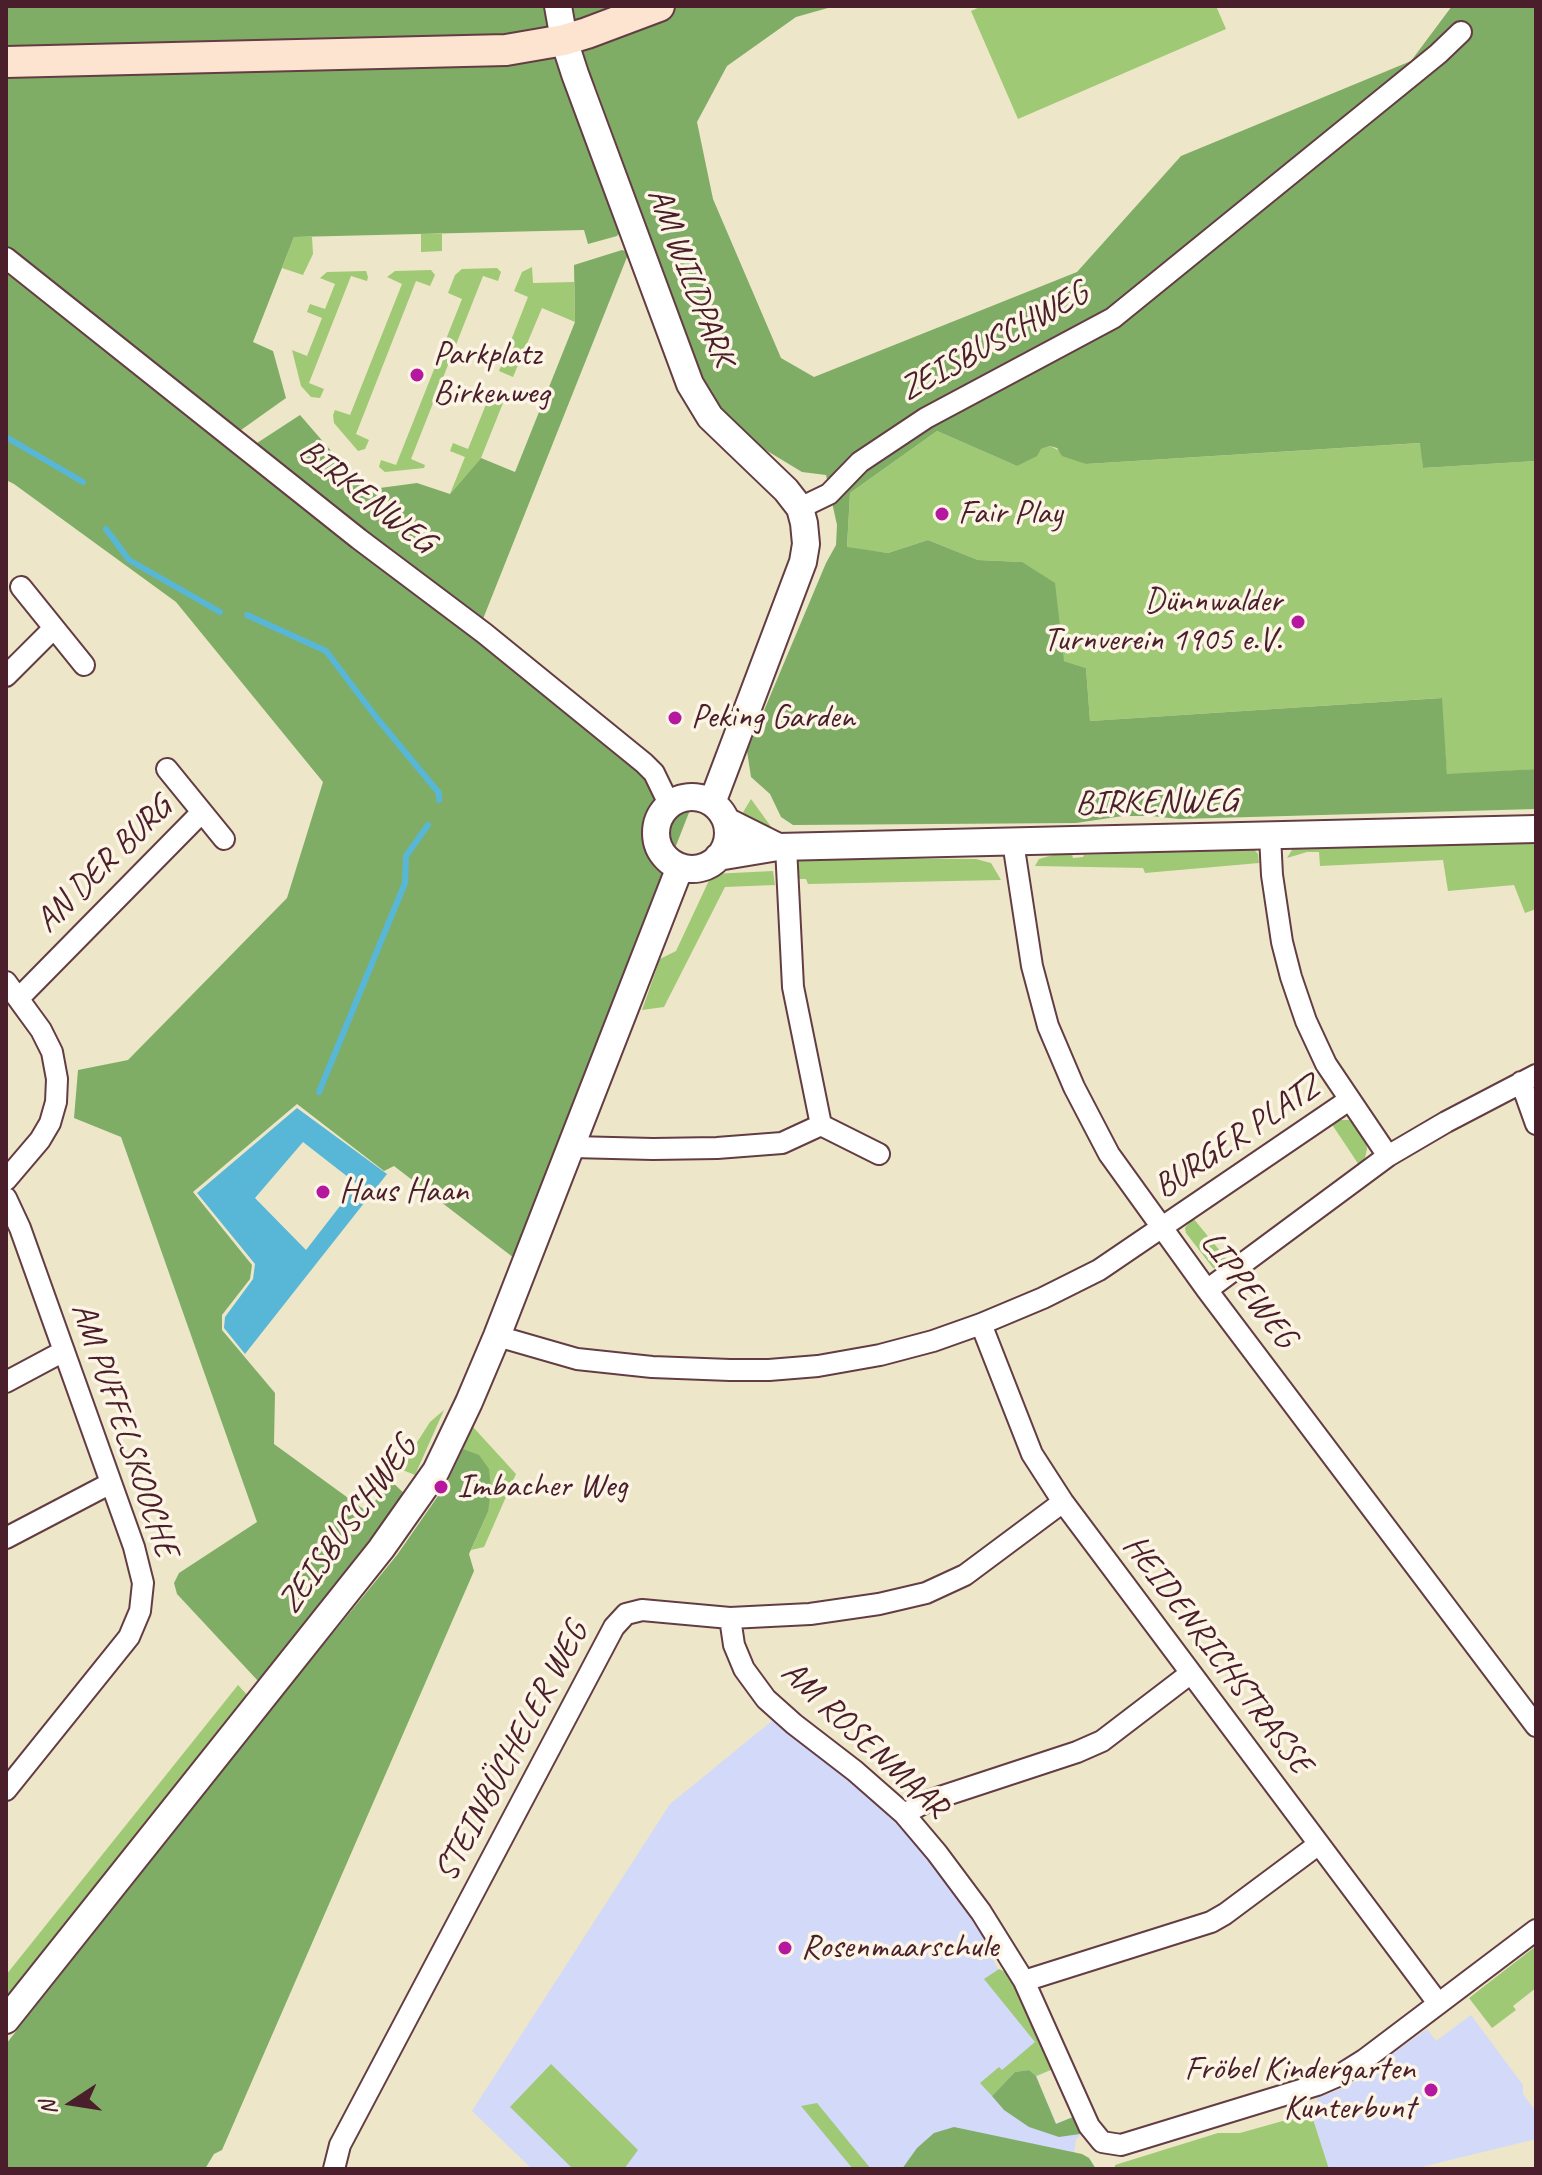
<!DOCTYPE html>
<meta charset="utf-8">
<style>
body{margin:0}
#map{position:relative;width:1542px;height:2175px;overflow:hidden;background:#eee6c8;font-family:Caveat,sans-serif}
canvas{display:block}
.frame{position:absolute;inset:0;border:8px solid #4a1f2b;pointer-events:none}
.north{position:absolute;left:32px;top:2063px;width:80px;height:80px;-webkit-text-stroke:6px #fcf5e5;paint-order:stroke;rotate:258deg;font-size:22px;font-weight:700;line-height:32px;text-align:center;color:#4a1f2b}
.north::after{content:'';display:block;margin:auto;width:28px;height:36px;background:#4a1f2b;clip-path:polygon(50% 0,100% 100%,50% 72%,0 100%)}
</style>
<div id="map">
<canvas width="1542" height="2175"></canvas>
<div class="frame"></div>
<div class="north">N</div>
</div>
<script>
const g = document.querySelector('canvas').getContext('2d');
g.lineJoin = 'round';
function fill(path, color) { g.fillStyle = color; g.fill(path, 'evenodd'); }
const toPath = rows => new Path2D(rows.map(r => 'M' + r).join(''));
function trace(path, color, width, dash) { g.strokeStyle = color; g.lineWidth = width; g.lineCap = dash ? 'butt' : 'round'; g.setLineDash(dash || []); g.stroke(path); }
function drawText(font, color, halo, rows, align = 'center') {
  g.font = font + ' Caveat,sans-serif'; g.lineWidth = 7; g.setLineDash([]); g.textBaseline = 'middle'; g.strokeStyle = halo; g.fillStyle = color; for (const [text, x, y, turn = 0] of rows) {
    g.save(); g.translate(x, y); g.rotate((+turn || 0) * Math.PI / 180); g.textAlign = isNaN(turn) ? turn : align; if (halo) g.strokeText(text, 0, 0); g.fillText(text, 0, 0); g.restore();
  }
}
const built = toPath([
 [773,1720,847,1777,912,1839,970,1914,970,1917,995,1953,993,1959,998,1969,1009,1974,1053,2069,1036,2077,1056,2123,1073,2117,1080,2134,1079,2137,1076,2139,1074,2152,1089,2158,1096,2169,532,2169,472,2111,670,1804],
 [1471,2015,1523,2085,1523,2094,1536,2112,1536,2139,1413,2169,1329,2169,1311,2113,1318,2098,1348,2086,1427,2029,1436,2041]
]);
const green = toPath([
 [982,6,1216,6,1226,29,1018,119,971,11],
 [421,234,442,234,442,251,421,252],
 [294,237,312,237,313,254,303,275,282,268],
 [532,267,533,283,574,282,575,322,542,308,513,377,499,371,528,297,514,291,522,272],
 [497,268,501,272,498,281,483,276,411,459,425,465,424,468,385,472,379,467,381,460,396,465,462,299,448,293,455,275,462,269],
 [431,270,435,275,430,286,416,281,356,434,369,440,365,449,358,451,334,423,333,415,335,410,350,415,402,284,387,277,395,271],
 [366,271,368,277,367,281,351,276,309,383,324,389,320,398,311,397,301,386,292,350,307,356,322,318,307,312,310,304,325,309,335,284,320,278,327,272],
 [493,387,507,393,481,458,450,494,465,457,450,451,453,443,468,449],
 [937,431,1017,466,1041,449,1050,446,1086,464,1421,443,1423,468,1536,461,1536,769,1447,775,1441,698,1090,721,1086,668,1064,661,1022,562,978,560,928,540,888,553,847,548,850,493],
 [751,799,772,828,742,814],
 [1536,838,1536,909,1525,913,1514,885,1448,891,1443,860,1320,866,1319,852,1307,852,1287,858,1295,845],
 [1251,846,1258,854,1259,863,1145,873,1143,868,1035,866,1039,859,1053,855,1072,854,1073,858,1083,857,1084,855,1146,853,1154,847],
 [799,858,976,859,991,863,1001,880,808,884,806,879,788,879,788,866],
 [773,871,775,885,725,887,664,1007,642,1010,660,959,676,951,712,874],
 [1340,1120,1349,1120,1357,1126,1366,1140,1367,1149,1365,1158,1359,1165,1331,1123],
 [1193,1218,1230,1263,1219,1269,1213,1268,1186,1233,1185,1228],
 [444,1410,415,1475,400,1469,430,1422],
 [473,1427,516,1474,484,1547,471,1550,488,1512,463,1449],
 [238,1685,251,1699,6,2007,6,1975],
 [1536,1946,1536,1988,1513,2006,1516,2010,1492,2028,1469,1998],
 [999,1969,1009,1974,1027,2009,1053,2069,1036,2076,1029,2070,1015,2072,992,2096,980,2083,999,2067,1002,2070,1035,2042,984,1979],
 [551,2064,638,2150,624,2169,573,2169,510,2107],
 [817,2103,871,2169,853,2169,801,2106],
 [1311,2113,1329,2169,1115,2169,1115,2165,1218,2133,1240,2133]
]);
const forest = toPath([
 [6,6,835,6,796,17,727,66,697,122,713,199,781,358,814,377,1077,272,1181,156,1411,61,1452,6,1536,6,1536,461,1423,468,1420,443,1086,464,1062,456,1057,448,1050,446,1041,449,1037,456,1017,466,937,431,850,493,847,547,888,553,928,540,978,560,1022,562,1055,583,1064,661,1086,668,1090,721,1442,698,1447,774,1536,769,1536,809,1179,819,1151,816,1123,816,1076,823,793,825,781,817,770,794,751,777,747,751,826,563,836,545,837,525,826,475,802,472,764,449,724,412,703,379,595,85,621,231,617,236,588,244,584,230,294,237,253,342,273,351,286,398,241,430,257,443,300,415,365,490,417,483,450,494,481,458,515,472,575,322,574,265,622,250,629,252,475,639,690,810,514,1258,394,1166,384,1171,297,1104,193,1192,252,1265,250,1279,222,1315,222,1330,275,1393,274,1444,366,1511,392,1482,406,1495,259,1682,177,1594,174,1583,179,1573,257,1522,121,1137,74,1118,78,1070,128,1060,287,898,323,782,176,602,14,484,6,480],
 [463,1449,479,1455,489,1469,491,1489,488,1512,469,1554,474,1571,222,2150,214,2154,205,2169,6,2169,6,2044,293,1682,397,1555,447,1483],
 [1029,2070,1036,2076,1056,2124,1073,2117,1080,2134,1059,2137,1029,2127,1004,2110,992,2096,1015,2072],
 [954,2127,1082,2154,1089,2158,1096,2169,902,2169,917,2148,934,2133]
]);
const water = toPath([
 [297,1108,387,1174,245,1354,224,1328,225,1317,253,1279,255,1264,197,1193],
 [303,1142,357,1184,306,1250,255,1198]
]);
const stream = toPath([
 [6,437,83,482],
 [106,529,129,560,220,612],
 [247,615,326,651,376,717,439,793,439,800],
 [319,1092,405,883,406,856,428,825]
]);
const minor = toPath([
 [6,258,359,539,484,633,644,763,654,773,669,804],
 [800,508,829,494,860,462,926,418,1113,318,1438,54,1461,32],
 [21,587,84,665],
 [6,676,54,628],
 [167,769,224,839],
 [1270,836,1272,875,1282,942,1291,977,1306,1021,1326,1064,1388,1156],
 [1013,842,1032,966,1048,1026,1074,1087,1109,1154,1207,1290,1536,1726],
 [786,847,793,987,821,1125],
 [6,982,41,1030,52,1052,57,1079,56,1102,50,1123,40,1140,6,1180],
 [19,998,202,812],
 [1521,1082,1536,1124],
 [572,1147,653,1149,717,1148,782,1143,821,1125,879,1154],
 [6,1198,20,1228,134,1547,143,1583,140,1611,129,1637,6,1790],
 [1207,1290,1388,1156,1446,1122,1536,1075],
 [981,1324,1032,1454,1063,1502,1438,2003],
 [497,1336,577,1359,652,1367,730,1370,769,1370,818,1366,880,1355,933,1341,981,1324,1043,1298,1099,1270,1349,1100],
 [6,1382,64,1351],
 [6,1538,111,1483],
 [730,1618,734,1645,744,1669,766,1699,794,1724,855,1771,904,1814,937,1853,981,1912,1024,1981,1089,2126,1102,2142,1121,2145,1317,2085,1340,2075,1364,2060,1536,1930],
 [904,1814,928,1801,1077,1752,1102,1741,1191,1673],
 [1024,1981,1211,1922,1225,1914,1319,1844],
 [334,2169,340,2145,614,1627,626,1614,642,1610,730,1618,810,1614,879,1604,926,1593,965,1575,1063,1502]
]);
const tertiary = toPath([
 [558,6,564,40,575,74,690,384,710,417,786,490,800,508,804,523,806,544,803,562,712,803],
 '656 833a36 36 0 1 1 72 0a36 36 0 1 1-72 0Z',
 [726,821,778,847],
 [718,857,778,847,1536,829],
 [6,2020,381,1549,436,1471,469,1402,497,1336,680,867]
]);
const secondary = toPath([
 [6,62,506,50,564,40,587,33,659,6]
]);
const markers = [
 [417,375,8,"#b5179e"],
 [942,514,8,"#b5179e"],
 [1298,622,8,"#b5179e"],
 [675,718,8,"#b5179e"],
 [323,1192,8,"#b5179e"],
 [441,1487,8,"#b5179e"],
 [785,1948,8,"#b5179e"],
 [1431,2090,8,"#b5179e"]
];
const streetNames = [
 ["AM WILDPARK",690,277,69],
 ["ZEISBUSCHWEG",994,342,-29],
 ["BIRKENWEG",366,497,38],
 ["BIRKENWEG",1156,803,-1],
 ["AN DER BURG",104,865,-45],
 ["BURGER PLATZ",1237,1138,-34],
 ["LIPPEWEG",1248,1290,53],
 ["AM PUFFELSKOOCHE",124,1430,71],
 ["ZEISBUSCHWEG",348,1525,-54],
 ["HEIDENRICHSTRASSE",1217,1655,53],
 ["AM ROSENMAAR",864,1740,43],
 ["STEINBÜCHELER WEG",512,1752,-62]
];
const poiNames = [
 ["Parkplatz",433,355],
 ["Birkenweg",433,394],
 ["Fair Play",958,514],
 ["Dünnwalder",1282,602,"right"],
 ["Turnverein 1905 e.V.",1282,641,"right"],
 ["Peking Garden",691,718],
 ["Haus Haan",339,1192],
 ["Imbacher Weg",457,1487],
 ["Rosenmaarschule",801,1948],
 ["Fröbel Kindergarten",1415,2070,"right"],
 ["Kunterbunt",1415,2109,"right"]
];
fill(built, '#d3d9f9');
fill(green, '#9fc975');
fill(forest, '#7fad66');
fill(water, '#58b7d7');
trace(stream, '#58b7d7', 6);
trace(minor, '#633d43', 24);
trace(tertiary, '#633d43', 30);
trace(secondary, '#633d43', 34);
trace(minor, '#fff', 20);
trace(tertiary, '#fff', 26);
trace(secondary, '#fde4d1', 30);
for (const [x, y, r, color] of markers) { const dot = new Path2D(); dot.arc(x, y, r, 0, 2 * Math.PI); g.fillStyle = color; g.fill(dot); trace(dot, '#fcf5e5', 3); }
drawText('34px', '#4a1f2b', '#fcf5e5', streetNames);
drawText('34px', '#4a1f2b', '#fcf5e5', poiNames, 'left');
</script>
